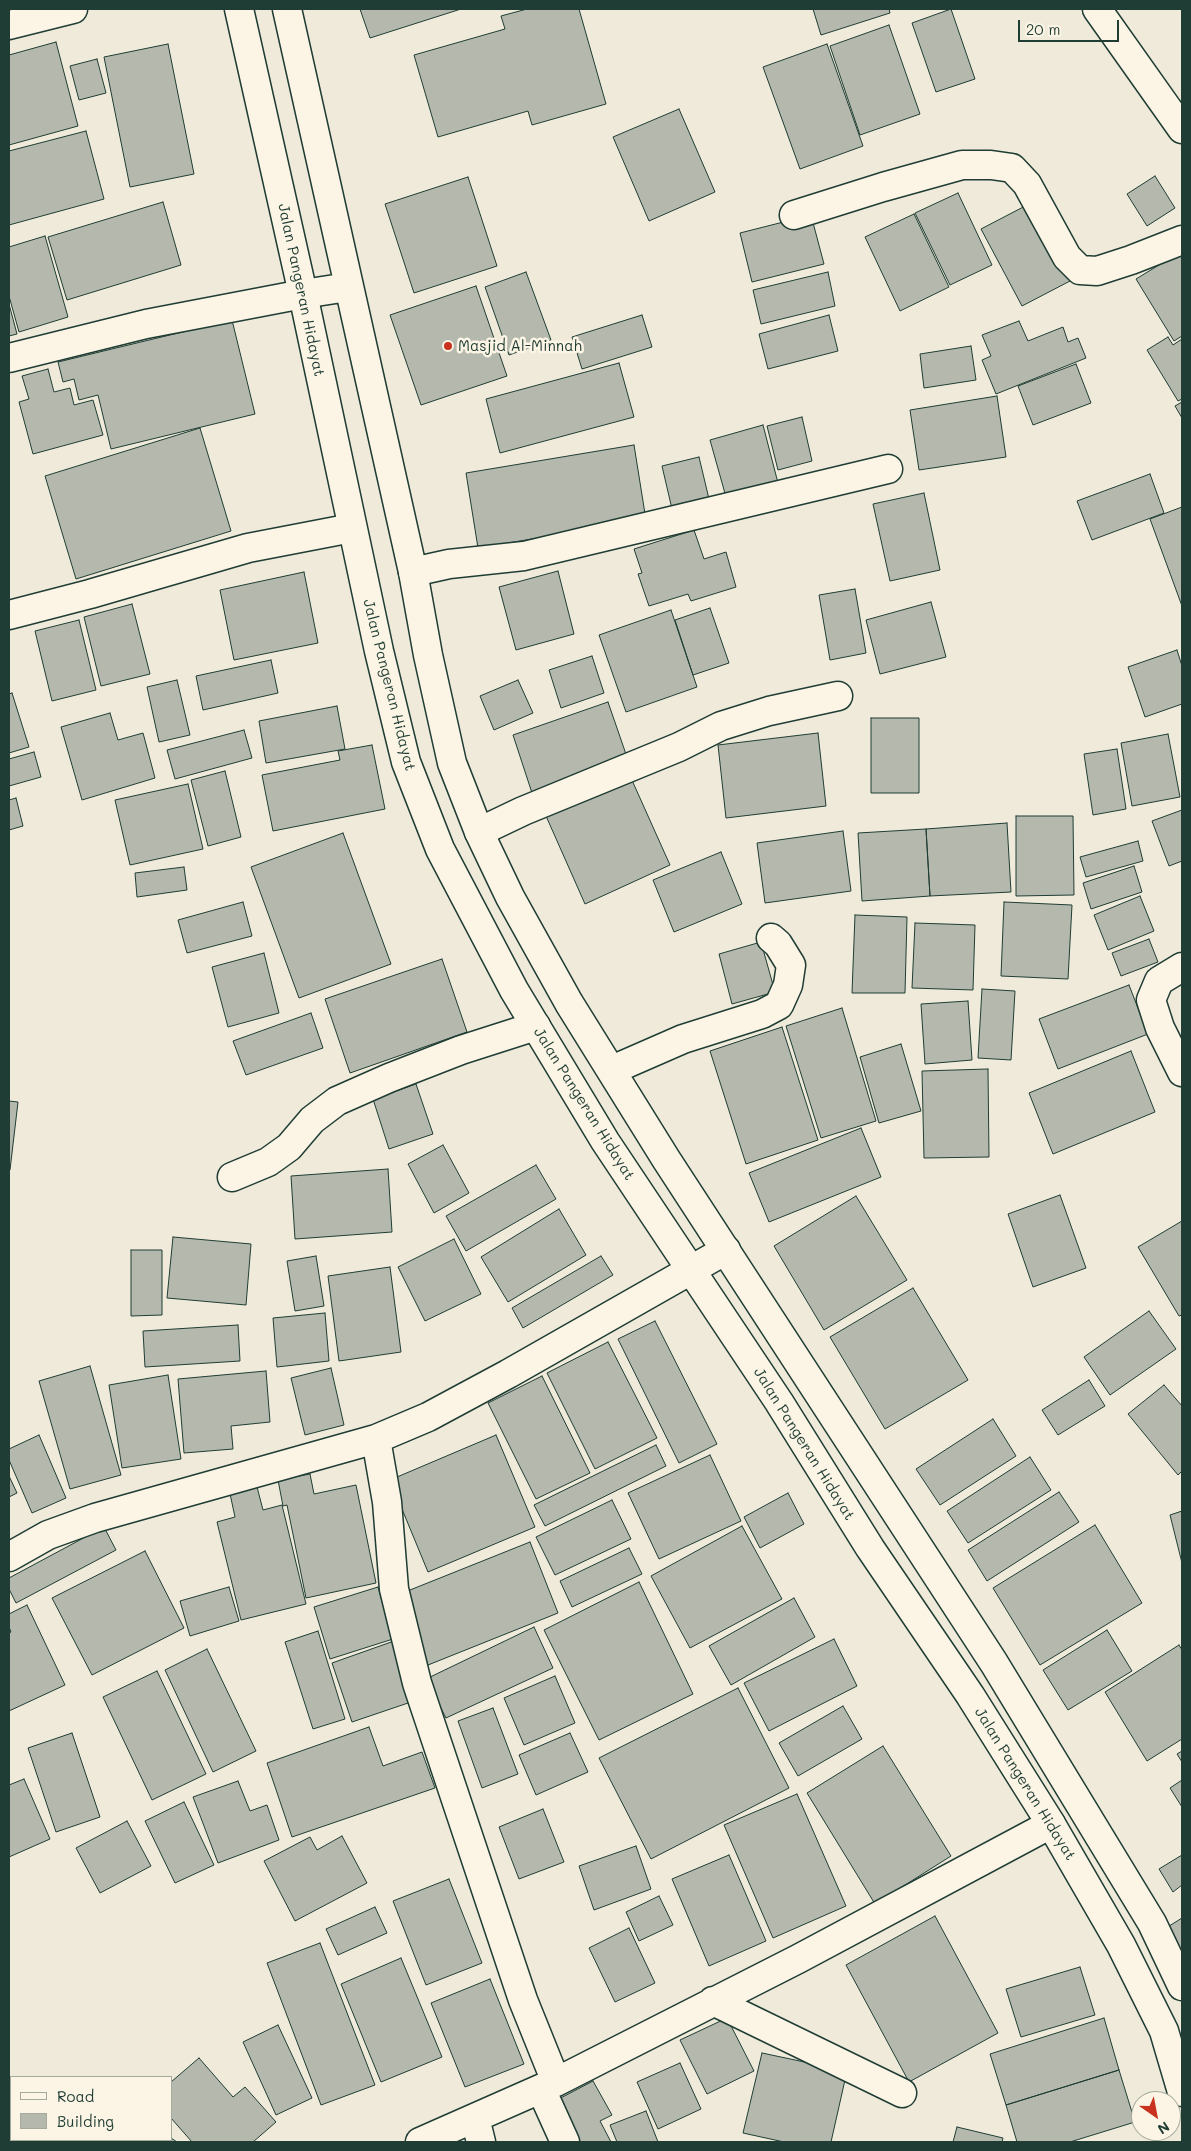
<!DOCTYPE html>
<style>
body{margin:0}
#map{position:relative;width:1191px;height:2151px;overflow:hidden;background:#efeada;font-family:Mali,sans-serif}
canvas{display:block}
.frame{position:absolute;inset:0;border:10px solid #1f3d34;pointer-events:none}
.legend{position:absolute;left:10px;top:2076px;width:162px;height:65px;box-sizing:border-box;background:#fcf5e5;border:1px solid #a4ab9e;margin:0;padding:6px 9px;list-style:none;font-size:15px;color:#1f3d34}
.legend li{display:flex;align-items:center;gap:10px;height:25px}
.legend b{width:25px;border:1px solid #a4ab9e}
.north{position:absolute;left:1131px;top:2091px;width:50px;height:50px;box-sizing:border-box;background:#fcf5e5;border:1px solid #a4ab9e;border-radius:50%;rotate:147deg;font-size:14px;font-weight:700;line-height:20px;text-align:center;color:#1f3d34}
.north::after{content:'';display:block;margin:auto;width:18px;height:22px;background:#c8321e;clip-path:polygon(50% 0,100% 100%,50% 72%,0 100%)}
.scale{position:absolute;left:1018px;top:20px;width:101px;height:22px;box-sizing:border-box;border:2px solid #1f3d34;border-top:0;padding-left:6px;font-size:15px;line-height:18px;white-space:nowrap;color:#1f3d34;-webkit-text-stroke:4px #fcf5e5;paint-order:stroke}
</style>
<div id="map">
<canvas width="1191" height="2151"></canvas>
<div class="frame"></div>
<ul class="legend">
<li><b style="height:6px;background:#fcf5e5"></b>Road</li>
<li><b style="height:14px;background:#b5b9ad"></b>Building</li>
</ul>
<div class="north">N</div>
<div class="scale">20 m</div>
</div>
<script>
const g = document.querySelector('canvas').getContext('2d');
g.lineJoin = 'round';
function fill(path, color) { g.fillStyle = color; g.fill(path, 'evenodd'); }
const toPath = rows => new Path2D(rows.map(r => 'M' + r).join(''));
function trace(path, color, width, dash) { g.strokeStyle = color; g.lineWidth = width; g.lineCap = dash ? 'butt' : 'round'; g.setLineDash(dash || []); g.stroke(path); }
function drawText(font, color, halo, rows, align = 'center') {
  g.font = font + ' Mali,sans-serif'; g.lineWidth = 5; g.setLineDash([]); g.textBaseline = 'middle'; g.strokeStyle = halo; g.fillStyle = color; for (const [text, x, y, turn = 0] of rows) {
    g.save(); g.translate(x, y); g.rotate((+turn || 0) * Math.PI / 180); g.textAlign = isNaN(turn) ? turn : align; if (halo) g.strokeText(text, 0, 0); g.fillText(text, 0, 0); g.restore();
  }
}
const building = toPath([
 [360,9,461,9,370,38,360,9],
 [527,9,579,9,606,104,532,125,528,111,438,137,414,55,505,29,501,16,527,9],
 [813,9,889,9,890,13,821,35,813,9],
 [951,9,975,79,936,92,912,23,951,9],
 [889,25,920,114,860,135,830,46,889,25],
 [56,42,78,126,9,145,9,55,56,42],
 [168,44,194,174,130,187,104,57,168,44],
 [827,44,863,146,800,169,763,67,827,44],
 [97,59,106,93,79,100,70,66,97,59],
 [679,109,715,192,649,221,613,137,679,109],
 [86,131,104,199,9,225,9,151,86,131],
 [1155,176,1175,208,1147,226,1127,194,1155,176],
 [468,177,497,266,414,293,385,204,468,177],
 [958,193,992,265,950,285,915,213,958,193],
 [163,202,181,265,67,300,48,237,163,202],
 [1029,204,1070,281,1022,306,981,229,1029,204],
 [914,214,949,287,900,311,865,237,914,214],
 [811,215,824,264,752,282,740,233,811,215],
 [45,236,68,317,19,332,9,296,9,247,45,236],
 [1182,251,1182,336,1174,341,1136,279,1182,251],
 [526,272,551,340,509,355,485,287,526,272],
 [828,272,835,306,761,324,753,290,828,272],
 [476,286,507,376,421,405,390,315,476,286],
 [9,304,17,334,9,336,9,304],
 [642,315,652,347,582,369,572,337,642,315],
 [829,315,838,351,768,369,759,334,829,315],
 [232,320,255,414,111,449,98,395,79,400,74,379,63,382,58,362,232,320],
 [1019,321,1028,341,1063,327,1068,342,1078,338,1086,358,996,394,982,360,991,356,982,335,1019,321],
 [1168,337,1173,345,1182,339,1182,399,1178,401,1147,350,1168,337],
 [971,346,976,380,924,388,920,354,971,346],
 [619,363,634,417,500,453,486,399,619,363],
 [1076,364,1091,403,1033,425,1018,386,1076,364],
 [48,369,54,392,70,388,74,405,93,400,103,435,33,454,19,402,29,399,22,376,48,369],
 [997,396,1006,457,919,470,910,410,997,396],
 [1182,402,1182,418,1175,406,1182,402],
 [802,417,812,461,778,470,767,426,802,417],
 [763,425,778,483,726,497,710,440,763,425],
 [200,428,231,531,76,579,45,476,200,428],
 [634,445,646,520,478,548,466,473,634,445],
 [699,457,709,499,672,509,662,466,699,457],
 [1150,474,1164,513,1092,540,1077,501,1150,474],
 [924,493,940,570,890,581,873,504,924,493],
 [1182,507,1182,606,1150,519,1182,507],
 [694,530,704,559,726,552,736,587,691,601,688,594,649,606,638,574,642,573,634,549,694,530],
 [558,571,574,634,516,650,499,587,558,571],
 [304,572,318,643,234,660,220,590,304,572],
 [855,589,866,653,830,660,819,595,855,589],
 [931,602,946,657,880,674,866,620,931,602],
 [132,604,150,674,101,686,84,617,132,604],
 [710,608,729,663,693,675,675,620,710,608],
 [671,610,697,687,626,712,599,635,671,610],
 [79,620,96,690,52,701,35,631,79,620],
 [1177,650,1182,666,1182,704,1145,717,1128,667,1177,650],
 [592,656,604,693,561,708,549,670,592,656],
 [271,660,278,693,203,710,196,676,271,660],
 [177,680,190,735,159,742,147,687,177,680],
 [518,680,533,713,494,730,480,696,518,680],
 [12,693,29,747,9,753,9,694,12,693],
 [608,702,628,760,532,793,513,735,608,702],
 [337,706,345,749,266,763,259,721,337,706],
 [110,713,118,740,143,733,155,778,82,800,61,727,110,713],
 [871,718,919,718,919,793,871,793,871,718],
 [244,730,252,758,175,779,167,750,244,730],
 [818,733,826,806,726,818,718,745,818,733],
 [1168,734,1180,797,1132,806,1121,743,1168,734],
 [372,745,385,809,273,831,262,775,340,760,338,751,372,745],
 [1117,749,1126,809,1093,815,1084,754,1117,749],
 [34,752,41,777,9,786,9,759,34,752],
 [225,771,241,837,208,846,191,780,225,771],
 [631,778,670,865,585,904,546,816,631,778],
 [188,784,203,849,130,865,115,800,188,784],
 [16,798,23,826,9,830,9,800,16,798],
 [1182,810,1182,861,1169,866,1152,821,1182,810],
 [1016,816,1073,816,1074,895,1016,896,1016,816],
 [1007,823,1011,892,930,896,926,829,1007,823],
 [926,829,930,896,862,901,858,833,926,829],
 [843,831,851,891,765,903,757,843,843,831],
 [343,833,391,964,299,998,251,867,343,833],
 [1138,841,1143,861,1086,877,1080,857,1138,841],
 [721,852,742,904,674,932,653,880,721,852],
 [1134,866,1142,892,1091,909,1083,883,1134,866],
 [184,867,187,890,137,897,135,873,184,867],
 [1140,896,1154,931,1108,950,1094,915,1140,896],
 [243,902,252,936,187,953,178,920,243,902],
 [1004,902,1072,905,1068,979,1001,976,1004,902],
 [855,915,907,917,905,993,852,993,855,915],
 [915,923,975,925,973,990,912,988,915,923],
 [1149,939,1158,962,1121,976,1112,953,1149,939],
 [761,942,775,992,732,1004,719,954,761,942],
 [264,953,279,1013,228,1027,212,967,264,953],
 [442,959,467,1032,350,1073,325,999,442,959],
 [1129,985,1148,1034,1058,1069,1039,1019,1129,985],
 [982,989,1015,991,1011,1060,978,1058,982,989],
 [968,1001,972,1060,925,1064,921,1004,968,1001],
 [842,1008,876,1121,821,1138,786,1026,842,1008],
 [311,1013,323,1048,246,1075,233,1041,311,1013],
 [782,1027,818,1140,746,1164,710,1051,782,1027],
 [901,1044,921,1111,879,1123,860,1057,901,1044],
 [1131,1051,1155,1112,1053,1154,1029,1093,1131,1051],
 [988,1069,989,1157,924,1158,922,1071,988,1069],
 [416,1084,433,1134,389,1149,373,1099,416,1084],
 [9,1101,18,1102,10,1170,9,1169,9,1101],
 [861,1128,881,1177,769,1222,749,1173,861,1128],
 [443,1145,469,1193,434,1213,408,1164,443,1145],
 [536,1165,556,1199,466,1251,446,1216,536,1165],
 [388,1169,392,1232,295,1239,291,1176,388,1169],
 [1060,1195,1086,1268,1033,1287,1008,1214,1060,1195],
 [856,1196,907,1280,824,1330,774,1246,856,1196],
 [559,1209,586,1255,508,1302,481,1257,559,1209],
 [1182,1221,1182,1315,1179,1316,1138,1247,1182,1221],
 [173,1237,251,1244,246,1305,167,1298,173,1237],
 [454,1239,481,1294,425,1321,398,1267,454,1239],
 [131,1250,162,1250,162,1315,131,1316,131,1250],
 [316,1256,324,1306,295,1311,287,1261,316,1256],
 [601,1256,613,1275,523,1328,512,1308,601,1256],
 [390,1267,401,1352,339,1361,328,1276,390,1267],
 [913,1288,968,1380,885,1429,830,1337,913,1288],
 [1149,1311,1176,1349,1110,1395,1084,1357,1149,1311],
 [325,1313,329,1361,277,1367,273,1318,325,1313],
 [655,1321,717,1444,679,1463,618,1339,655,1321],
 [238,1325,240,1361,145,1367,143,1331,238,1325],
 [608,1342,657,1438,595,1469,547,1373,608,1342],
 [90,1366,121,1475,70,1489,39,1381,90,1366],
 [331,1368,344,1425,305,1435,291,1378,331,1368],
 [266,1371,270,1422,231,1426,233,1449,184,1453,178,1379,266,1371],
 [168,1375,181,1459,122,1468,109,1385,168,1375],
 [542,1376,590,1473,536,1499,488,1403,542,1376],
 [1089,1380,1105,1406,1058,1435,1042,1410,1089,1380],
 [1164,1385,1182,1406,1182,1471,1178,1475,1128,1414,1164,1385],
 [993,1419,1016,1456,940,1505,916,1469,993,1419],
 [39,1435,66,1498,32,1513,9,1460,9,1449,39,1435],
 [496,1435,535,1527,428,1572,390,1480,496,1435],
 [656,1445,666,1466,545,1526,534,1505,656,1445],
 [710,1455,741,1521,659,1559,628,1493,710,1455],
 [1030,1457,1051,1490,968,1543,947,1511,1030,1457],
 [310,1474,314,1494,356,1485,376,1583,306,1598,287,1505,283,1506,278,1480,310,1474],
 [9,1476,17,1493,9,1497,9,1476],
 [256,1483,263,1510,282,1505,306,1604,241,1620,217,1522,235,1517,229,1489,256,1483],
 [1059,1492,1079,1522,987,1581,968,1550,1059,1492],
 [788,1493,804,1524,760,1548,744,1517,788,1493],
 [612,1500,631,1539,555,1575,536,1537,612,1500],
 [1182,1511,1182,1563,1170,1515,1182,1511],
 [1095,1525,1142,1603,1040,1665,993,1588,1095,1525],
 [742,1526,782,1599,690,1648,651,1576,742,1526],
 [104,1527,116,1550,16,1603,9,1589,9,1578,104,1527],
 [530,1542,558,1613,428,1665,400,1594,530,1542],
 [629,1548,642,1574,572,1607,560,1581,629,1548],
 [145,1551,184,1628,92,1675,52,1598,145,1551],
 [639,1582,693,1694,599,1740,544,1630,639,1582],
 [229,1587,239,1621,190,1636,180,1601,229,1587],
 [378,1587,393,1639,330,1659,314,1607,378,1587],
 [794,1598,815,1637,731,1685,709,1646,794,1598],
 [27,1605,65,1685,9,1711,9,1633,11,1632,9,1627,9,1614,27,1605],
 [534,1627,553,1668,446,1718,426,1679,534,1627],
 [1107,1630,1132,1671,1068,1710,1043,1670,1107,1630],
 [318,1631,345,1719,313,1729,285,1642,318,1631],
 [834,1639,857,1686,769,1731,744,1683,834,1639],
 [394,1641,414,1701,352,1722,332,1663,394,1641],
 [1179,1645,1182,1650,1182,1739,1147,1761,1105,1692,1179,1645],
 [207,1649,256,1751,213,1772,165,1670,207,1649],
 [157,1671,206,1774,152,1800,103,1697,157,1671],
 [555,1676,575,1723,524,1745,504,1698,555,1676],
 [738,1688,789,1788,651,1859,599,1758,738,1688],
 [843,1706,862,1739,798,1776,779,1743,843,1706],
 [493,1708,518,1774,482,1788,458,1721,493,1708],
 [369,1727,383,1766,422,1752,435,1788,292,1837,267,1763,369,1727],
 [72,1733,100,1817,56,1832,28,1748,72,1733],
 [570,1733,588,1772,536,1795,519,1755,570,1733],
 [883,1746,951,1856,875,1904,807,1793,883,1746],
 [1182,1751,1182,1762,1177,1754,1182,1751],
 [24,1779,50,1839,9,1857,9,1785,24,1779],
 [1182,1780,1182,1807,1170,1788,1182,1780],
 [238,1781,250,1811,267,1805,279,1840,218,1863,193,1797,238,1781],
 [797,1794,846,1906,773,1938,724,1825,797,1794],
 [184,1802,214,1865,175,1883,145,1821,184,1802],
 [543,1809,564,1862,519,1879,499,1827,543,1809],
 [127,1821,151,1866,100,1893,76,1848,127,1821],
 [342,1836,367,1883,295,1921,264,1861,310,1837,317,1850,342,1836],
 [636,1846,651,1889,594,1910,579,1866,636,1846],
 [729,1855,766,1941,709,1966,672,1879,729,1855],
 [1182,1855,1182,1885,1173,1892,1159,1869,1182,1855],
 [449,1879,482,1963,426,1985,393,1901,449,1879],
 [659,1896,673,1925,639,1941,626,1912,659,1896],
 [375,1907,387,1933,338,1955,326,1929,375,1907],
 [935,1916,998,2033,909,2082,846,1965,935,1916],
 [1182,1918,1182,1953,1166,1928,1182,1918],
 [629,1928,655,1983,615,2002,589,1948,629,1928],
 [320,1943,375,2085,321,2105,267,1963,320,1943],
 [401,1958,442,2057,381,2082,341,1984,401,1958],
 [1080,1967,1095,2015,1021,2037,1006,1989,1080,1967],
 [490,1979,524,2064,465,2087,431,2003,490,1979],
 [727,2018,754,2071,707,2094,680,2040,727,2018],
 [1104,2018,1119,2070,1006,2105,990,2054,1104,2018],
 [278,2025,312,2098,276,2115,243,2042,278,2025],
 [762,2053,847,2071,831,2142,784,2142,743,2133,762,2053],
 [199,2058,233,2097,245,2087,276,2122,253,2142,192,2142,171,2118,171,2082,199,2058],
 [680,2063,701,2109,658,2129,637,2082,680,2063],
 [1119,2070,1135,2122,1070,2142,1017,2142,1006,2105,1119,2070],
 [593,2081,612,2115,600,2121,611,2142,577,2142,555,2101,593,2081],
 [646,2111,658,2142,617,2142,610,2125,646,2111],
 [9,2121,11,2124,11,2140,25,2140,28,2142,9,2142,9,2121],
 [957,2127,1003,2138,1002,2142,953,2142,957,2127],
 [171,2138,177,2142,141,2142,143,2140,171,2140,171,2138],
 [46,2140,92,2140,90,2142,49,2142,46,2140]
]);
const minor = toPath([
 [1097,9,1182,129],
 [9,25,73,9],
 [794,215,883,187,962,165,991,165,1012,168,1027,184,1067,257,1080,270,1097,271,1131,260,1182,240],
 [9,358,146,324,303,294],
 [413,572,449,564,524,556,888,469],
 [9,615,90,594,248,548,352,528],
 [479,832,523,811,679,747,721,726,769,711,838,696],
 [1182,967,1159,981,1151,1000,1160,1028,1182,1072],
 [612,1070,683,1039,762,1014,779,1005,788,985,791,965,778,944,771,938],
 [232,1177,268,1162,289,1147,312,1120,337,1101,389,1078,461,1050,536,1026],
 [376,1439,387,1502,394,1589,417,1683,523,2000,556,2082],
 [9,1557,48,1535,95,1518,376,1439,428,1417,508,1374,726,1250],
 [713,2001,902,2093],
 [541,2089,565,2142],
 [475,2118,481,2142],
 [420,2142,556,2082,798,1959,1051,1824]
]);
const highway = toPath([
 [239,9,303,294,379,651,406,762,440,849,514,990,605,1141,779,1402,870,1548,970,1695,1051,1824,1121,1945,1164,2031,1182,2092],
 [287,9,413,572,428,655,452,763,479,832,510,897,569,1003,666,1159,994,1663,1152,1923,1182,1986],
 [303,294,348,287]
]);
const markers = [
 [448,346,5,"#c8321e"]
];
const streetNames = [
 ["Jalan Pangeran Hidayat",301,290,78],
 ["Jalan Pangeran Hidayat",389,685,76],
 ["Jalan Pangeran Hidayat",584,1104,58],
 ["Jalan Pangeran Hidayat",804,1444,58],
 ["Jalan Pangeran Hidayat",1025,1784,58]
];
const poiNames = [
 ["Masjid Al-Minnah",458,346]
];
fill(building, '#b5b9ad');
trace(building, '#1f3d34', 1);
trace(minor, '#1f3d34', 31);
trace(highway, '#1f3d34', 31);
trace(minor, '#fcf5e5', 28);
trace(highway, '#fcf5e5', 28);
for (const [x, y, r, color] of markers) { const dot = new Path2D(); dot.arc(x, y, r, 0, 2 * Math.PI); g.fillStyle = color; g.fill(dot); trace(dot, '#fcf5e5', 2); }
drawText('15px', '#1f3d34', '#fcf5e5', streetNames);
drawText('15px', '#1f3d34', '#fcf5e5', poiNames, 'left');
</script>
